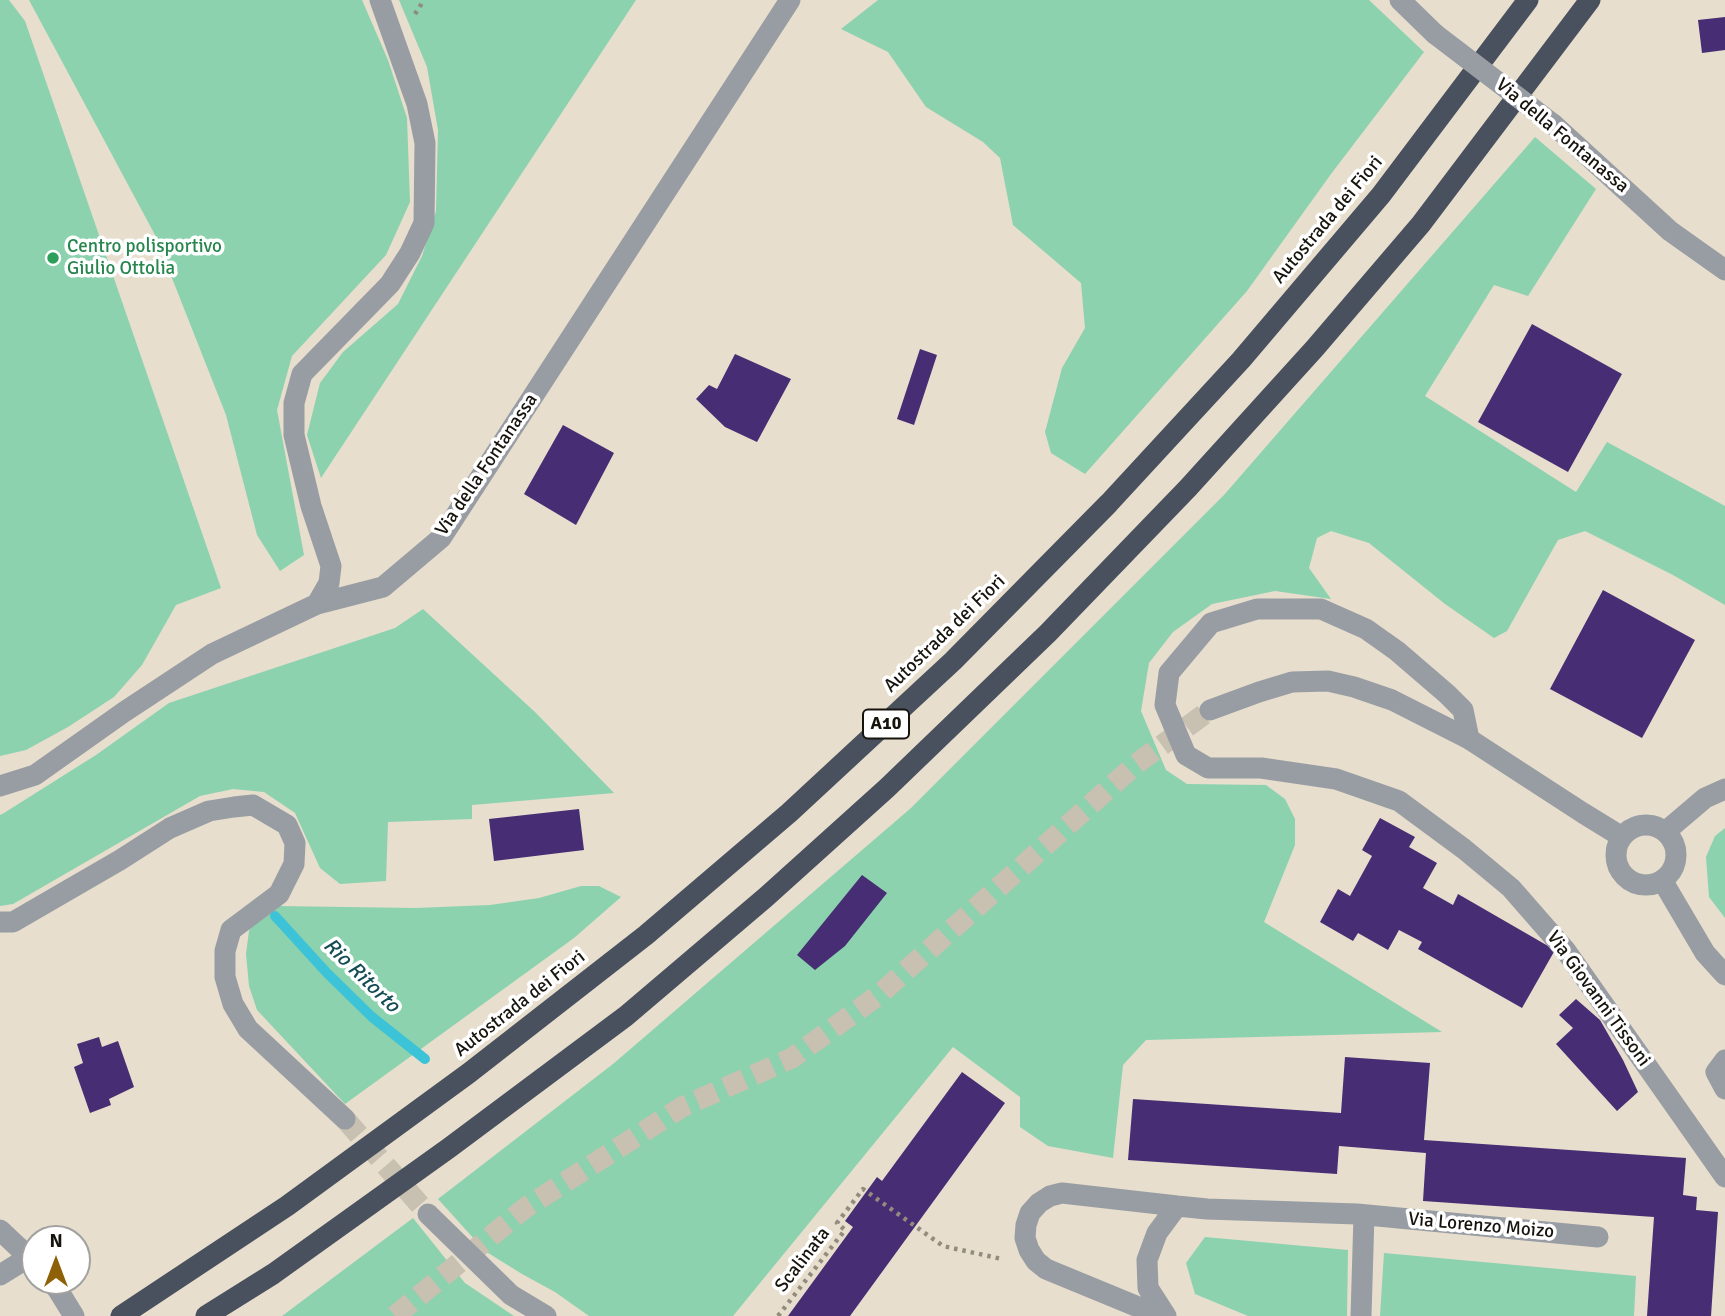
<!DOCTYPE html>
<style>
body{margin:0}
#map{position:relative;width:1725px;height:1316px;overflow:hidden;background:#e7decd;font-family:Signika,sans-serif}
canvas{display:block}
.north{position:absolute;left:21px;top:1225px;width:70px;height:70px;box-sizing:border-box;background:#fff;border:2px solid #a2a19f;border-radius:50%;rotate:0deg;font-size:19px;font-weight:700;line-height:28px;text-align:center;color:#17140e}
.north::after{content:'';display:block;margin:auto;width:24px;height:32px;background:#8e6108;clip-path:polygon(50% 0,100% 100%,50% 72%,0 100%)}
</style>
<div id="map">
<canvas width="1725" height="1316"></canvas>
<div class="north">N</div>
</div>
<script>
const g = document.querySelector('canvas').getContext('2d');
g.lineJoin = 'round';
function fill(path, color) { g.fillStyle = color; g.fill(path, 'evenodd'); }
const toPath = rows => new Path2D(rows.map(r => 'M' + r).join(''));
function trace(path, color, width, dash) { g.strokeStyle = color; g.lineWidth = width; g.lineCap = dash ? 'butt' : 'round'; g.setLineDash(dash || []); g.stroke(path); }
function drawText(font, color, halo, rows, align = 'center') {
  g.font = font + ' Signika,sans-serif'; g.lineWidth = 7; g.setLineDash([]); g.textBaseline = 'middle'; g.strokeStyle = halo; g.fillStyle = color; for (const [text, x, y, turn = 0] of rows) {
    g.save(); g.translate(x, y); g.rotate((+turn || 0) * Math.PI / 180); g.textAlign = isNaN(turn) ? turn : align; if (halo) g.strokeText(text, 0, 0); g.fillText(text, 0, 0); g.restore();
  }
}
const green = toPath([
 [0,0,9,0,25,21,221,588,176,605,142,665,114,697,68,727,26,750,0,756],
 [29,0,362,0,388,60,407,118,410,202,386,255,292,356,277,410,304,555,280,571,257,535,226,415,155,235],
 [399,0,636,0,321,478,307,435,320,383,343,352,398,304,422,256,436,211,438,130,427,67],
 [878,0,1369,0,1424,52,1331,174,1247,291,1085,474,1051,453,1045,432,1062,368,1085,328,1081,283,1013,225,1000,158,983,142,926,107,888,52,841,29],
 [1535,137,1596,189,1528,296,1494,285,1425,396,1576,492,1607,442,1725,506,1725,605,1673,575,1585,531,1558,540,1507,631,1494,638,1445,604,1369,543,1331,531,1317,538,1309,568,1331,599,1275,591,1212,604,1173,632,1149,663,1141,711,1166,770,1187,784,1266,785,1285,799,1295,819,1295,845,1264,922,1442,1032,1146,1040,1123,1065,1113,1158,1048,1146,1020,1127,1020,1097,953,1047,733,1316,589,1316,555,1292,522,1274,485,1251,438,1199,613,1064,911,808,1224,495],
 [423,609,536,713,614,793,472,805,472,819,388,822,386,881,340,884,320,868,295,813,264,792,233,789,200,796,13,904,0,906,0,815,4,813,96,755,169,703,395,628],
 [1725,828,1725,918,1709,897,1706,857,1715,836],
 [581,886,599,886,621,897,574,938,345,1104,257,1010,249,986,246,954,249,931,253,920,277,906,415,908,490,905,539,898],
 [413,1218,465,1283,514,1316,282,1316],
 [1205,1237,1348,1250,1347,1316,1248,1316,1195,1294,1186,1263],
 [1384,1253,1636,1276,1634,1316,1380,1316]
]);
const stream = toPath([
 [275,916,327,973,372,1017,425,1059]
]);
const building = toPath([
 [1725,17,1725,50,1702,53,1698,20],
 [1532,324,1622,374,1568,472,1478,422],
 [920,349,937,355,914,425,897,419],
 [735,354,791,379,757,442,725,427,696,399,709,385,717,389],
 [563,425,614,453,576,525,524,494],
 [1603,590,1695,640,1642,738,1550,689],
 [579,809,584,850,494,861,489,819],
 [1380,818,1415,837,1409,847,1437,863,1423,888,1453,905,1458,894,1555,950,1522,1008,1418,949,1422,942,1399,930,1388,950,1358,933,1353,941,1320,922,1338,889,1350,896,1372,856,1362,850],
 [862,875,887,893,845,946,815,970,797,955],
 [1576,999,1600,1020,1623,1060,1638,1092,1617,1111,1556,1044,1573,1028,1559,1015],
 [99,1037,102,1047,118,1041,134,1087,109,1099,111,1105,90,1113,74,1067,83,1063,77,1044],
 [1345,1057,1430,1063,1424,1140,1686,1158,1683,1195,1697,1197,1696,1210,1718,1212,1711,1316,1647,1316,1654,1217,1423,1201,1426,1153,1339,1146,1337,1174,1128,1160,1133,1099,1341,1113],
 [962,1072,1005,1103,850,1316,788,1316,853,1227,845,1221,877,1177,882,1181]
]);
const minorTunnel = toPath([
 [345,1119,428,1214]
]);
const tertiaryTunnel = toPath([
 [395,1316,525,1208,682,1107,792,1058,880,994,1136,764,1210,710]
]);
const path = toPath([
 [415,14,424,0],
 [778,1316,845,1230,837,1223,863,1189,943,1246,1002,1259]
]);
const minor = toPath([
 [1400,0,1435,34],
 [1553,124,1670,231,1725,270],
 [317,604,329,583,331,566,311,506,294,435,294,403,302,374,390,284,410,253,424,223,425,143,417,104,380,0],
 [1469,739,1463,710,1447,694,1397,651,1366,629,1321,609,1257,609,1211,623,1169,673,1165,705,1186,755,1208,768,1261,768,1336,779,1399,801,1464,849,1511,888,1566,951,1725,1177],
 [0,786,35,775,124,712,212,654,317,604,383,587,441,538,790,0],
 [0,922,13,922,120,860,170,828,209,811,234,807,253,805,287,825,295,843,294,864,279,894,231,930,225,951,225,977,233,1004,248,1029,345,1119],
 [1725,1060,1716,1072,1725,1089],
 [428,1214,511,1295,546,1316],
 [0,1230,35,1263],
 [0,1275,29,1257],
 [51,1281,58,1290,74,1316],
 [1160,1316,1046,1269,1036,1261,1029,1250,1025,1238,1026,1225,1030,1213,1039,1203,1050,1196,1062,1193,1177,1206],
 [1166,1316,1148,1288,1147,1260,1157,1233,1177,1206,1207,1209,1357,1214,1598,1237],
 [1361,1316,1364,1215]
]);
const tertiary = toPath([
 [1210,710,1259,692,1292,682,1328,681,1354,687,1392,700,1469,739,1583,813,1622,837],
 '1616 855a30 30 0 1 1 60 0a30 30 0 1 1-60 0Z',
 [1665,832,1705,798,1725,789],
 [1662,880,1705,953,1725,975]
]);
const motorway = toPath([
 [121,1316,287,1206,469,1073,646,935,789,813,953,661,1109,503,1241,360,1381,195,1528,0],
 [206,1316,273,1274,449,1148,626,1016,766,897,887,788,1048,633,1188,488,1315,348,1421,224,1590,0]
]);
const minorBridge = toPath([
 [1435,34,1553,124]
]);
const markers = [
 [53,258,7,"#2e9e5b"]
];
const shields = [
 [886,724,46]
];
const shieldNames = [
 ["A10",886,724]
];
const streetNames = [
 ["Via della Fontanassa",1562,136,40],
 ["Autostrada dei Fiori",1328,220,-50],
 ["Via della Fontanassa",487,465,-56],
 ["Autostrada dei Fiori",945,634,-44],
 ["Via Giovanni Tissoni",1598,999,54],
 ["Autostrada dei Fiori",520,1004,-38],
 ["Via Lorenzo Moizo",1481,1226,5],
 ["Scalinata",803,1260,-52]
];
const leisureNames = [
 ["Centro polisportivo",67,247],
 ["Giulio Ottolia",67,269]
];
const waterNames = [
 ["Rio Ritorto",361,976,44]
];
fill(green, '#8cd2ae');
trace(stream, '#3cc3d7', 10);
fill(building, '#472d73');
trace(minorTunnel, '#c8c0b0', 21, [21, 10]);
trace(tertiaryTunnel, '#c8c0b0', 21, [21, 10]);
trace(path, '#928c7f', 4.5, [3.5, 5]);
trace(minor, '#989ca3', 21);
trace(tertiary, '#989ca3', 21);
trace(motorway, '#49505e', 21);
trace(minorBridge, '#989ca3', 21);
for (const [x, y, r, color] of markers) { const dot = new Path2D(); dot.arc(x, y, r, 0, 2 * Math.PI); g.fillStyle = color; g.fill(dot); trace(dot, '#fff', 2.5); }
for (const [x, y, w] of shields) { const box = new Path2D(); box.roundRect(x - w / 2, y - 14.5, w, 29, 5); g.fillStyle = '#fff'; g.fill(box); trace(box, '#17140e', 2); }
drawText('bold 18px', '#17140e', null, shieldNames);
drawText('19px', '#17140e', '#fff', streetNames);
drawText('19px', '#27864d', '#fff', leisureNames, 'left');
drawText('italic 21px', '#134c54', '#fff', waterNames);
</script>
